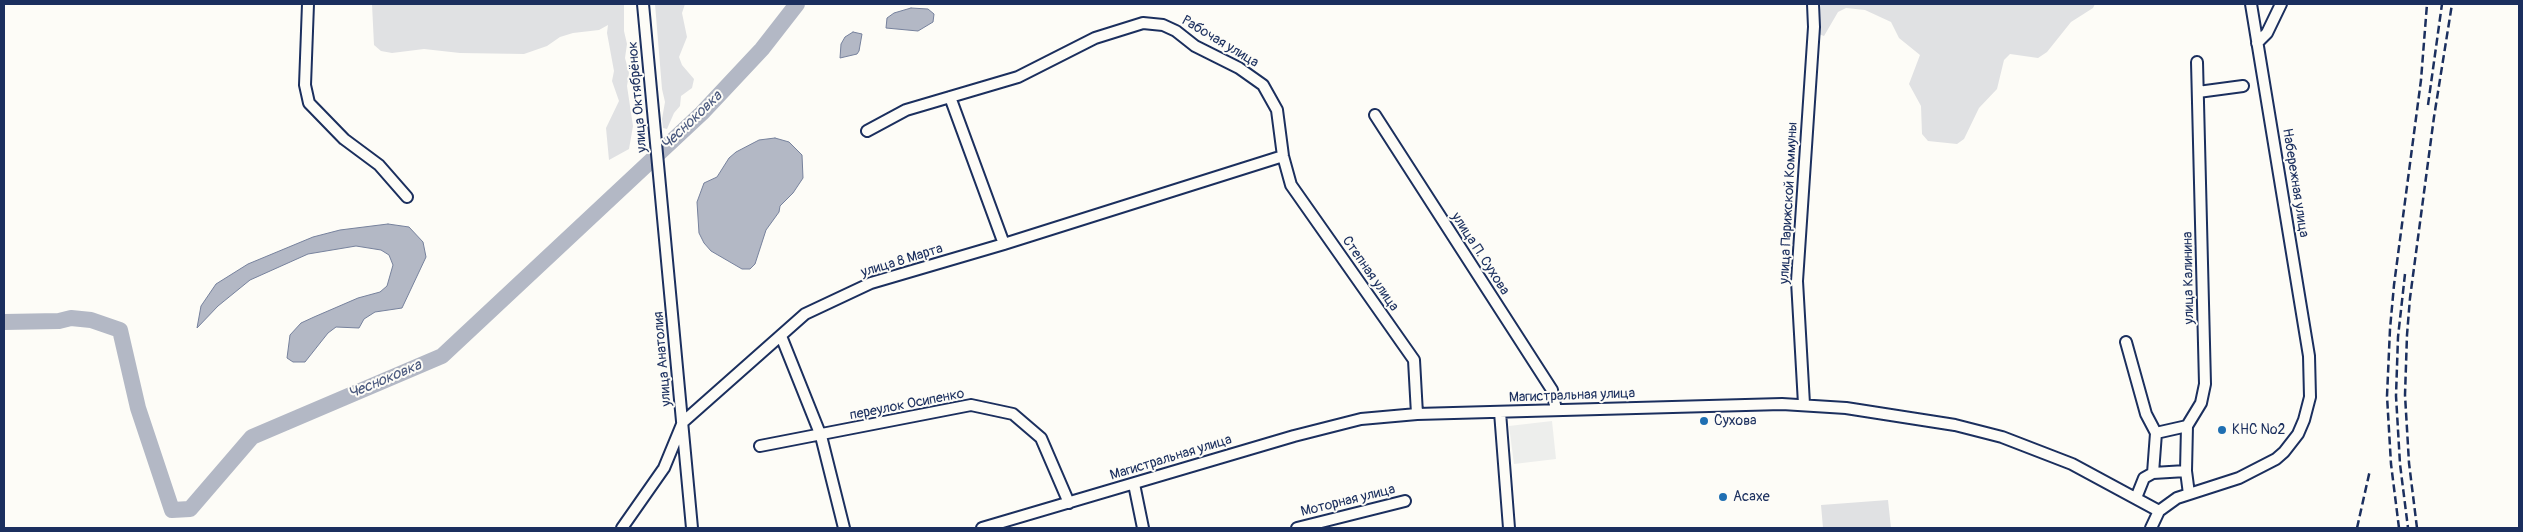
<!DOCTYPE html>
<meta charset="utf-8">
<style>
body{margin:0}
#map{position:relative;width:2523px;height:532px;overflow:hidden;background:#fdfcf7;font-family:Pangolin,sans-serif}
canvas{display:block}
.frame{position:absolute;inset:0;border:5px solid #1b2f5e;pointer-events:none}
</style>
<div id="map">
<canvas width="2523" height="532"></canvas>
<div class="frame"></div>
</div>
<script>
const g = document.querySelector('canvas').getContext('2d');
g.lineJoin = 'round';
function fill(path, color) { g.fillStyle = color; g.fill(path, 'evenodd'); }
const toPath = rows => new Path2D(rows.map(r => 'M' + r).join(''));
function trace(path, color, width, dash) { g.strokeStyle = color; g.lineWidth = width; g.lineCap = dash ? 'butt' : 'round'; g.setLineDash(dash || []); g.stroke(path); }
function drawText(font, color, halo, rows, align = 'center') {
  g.font = font + ' Pangolin,sans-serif'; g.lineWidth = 4; g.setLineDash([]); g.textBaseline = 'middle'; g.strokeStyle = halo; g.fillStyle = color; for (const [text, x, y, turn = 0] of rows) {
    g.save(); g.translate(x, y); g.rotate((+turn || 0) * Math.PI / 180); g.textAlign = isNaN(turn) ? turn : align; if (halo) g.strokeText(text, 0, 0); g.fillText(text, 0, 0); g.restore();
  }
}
const built = toPath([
 [1552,421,1556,459,1514,464,1509,426]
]);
const green = toPath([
 [372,4,624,4,624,31,627,44,625,58,629,73,627,86,633,126,629,149,609,160,606,128,619,101,612,81,614,71,607,33,608,25,599,30,573,33,560,37,547,46,524,54,460,53,424,49,392,53,381,51,374,45],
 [655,4,685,4,682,13,687,37,679,57,682,65,694,79,692,88,681,96,680,106,674,113,667,129,663,128,662,119,665,102,662,89],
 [1821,4,2095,4,2093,8,2071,22,2047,52,2038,58,2010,54,2004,60,1997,89,1979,108,1964,139,1957,144,1928,141,1922,134,1921,106,1909,84,1920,55,1899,38,1891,22,1865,10,1846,8,1838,12,1824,36,1816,33],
 [1888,500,1891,528,1823,528,1821,505]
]);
const water = toPath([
 [911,8,928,9,934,14,933,22,918,31,886,28,887,18,894,13,911,8],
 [853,32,862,34,859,51,857,54,840,58,841,44,845,37,853,32],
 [775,138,789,142,802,155,803,178,793,193,780,206,779,212,766,230,755,264,750,269,742,269,711,251,704,243,699,233,697,202,704,183,717,177,729,158,736,152,759,140,775,138],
 [388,224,409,227,423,242,426,257,402,308,375,312,364,319,359,328,336,327,328,333,305,362,293,362,287,358,290,335,301,323,314,317,358,298,380,292,387,286,393,265,389,255,381,250,356,246,308,254,250,280,218,306,197,328,201,306,216,284,248,264,313,237,340,230,388,224]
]);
const river = toPath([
 [4,322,59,321,71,318,91,320,120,330,138,408,172,510,190,509,252,437,442,356,702,113,762,49,797,4]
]);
const minor = toPath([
 [308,4,305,85,309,103,344,139,379,165,407,197],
 [643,4,692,528],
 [2257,43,2267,33,2281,4],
 [2198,92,2243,86],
 [950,97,1004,244],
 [1375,115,1552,390,1556,410],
 [867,131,906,110,1018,77,1095,38,1143,23,1163,25,1176,31,1195,46,1239,68,1263,85,1277,110,1283,156,1291,185,1414,360,1417,414],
 [781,336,821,436,844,528],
 [2126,342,2146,414,2156,433,2153,473,2144,478,2136,498],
 [1804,404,1797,281,1814,27,1813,4],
 [1500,412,1509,528],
 [2187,426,2186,471,2189,494],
 [2156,433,2187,426,2201,403,2205,384,2197,62],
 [760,446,971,405,1013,414,1041,438,1069,503],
 [2153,473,2186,471],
 [1134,484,1143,528],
 [622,528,664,468,683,422,805,314,871,283,1004,244,1283,156],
 [982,528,1294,436,1361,419,1417,414,1782,404,1846,408,1955,425,2002,437,2072,464,2159,511],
 [1297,528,1405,501],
 [2151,528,2159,511,2177,498,2239,478,2276,459,2284,452,2298,434,2304,420,2310,397,2309,356,2251,4]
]);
const rail = toPath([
 [2428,105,2442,4],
 [2405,274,2398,337,2396,396,2400,464,2408,528],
 [2357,528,2370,470],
 [2399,528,2391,464,2387,396,2390,329,2394,285,2421,80,2427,4],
 [2417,528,2409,463,2405,395,2407,335,2410,298,2434,117,2452,4]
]);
const markers = [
 [1704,421,5,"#1f6fb2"],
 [2222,430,5,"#1f6fb2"],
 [1723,497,5,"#1f6fb2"]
];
const streetNames = [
 ["Рабочая улица",1220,42,31],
 ["улица Октябрёнок",638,97,-95],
 ["Набережная улица",2295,183,81],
 ["улица Парижской Коммуны",1789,203,-87],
 ["улица П. Сухова",1480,254,57],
 ["улица 8 Марта",902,261,-17],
 ["Степная улица",1370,274,55],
 ["улица Калинина",2189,278,-91],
 ["улица Анатолия",663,359,-95],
 ["Магистральная улица",1572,396,-2],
 ["переулок Осипенко",907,405,-11],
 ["Магистральная улица",1171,458,-17],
 ["Моторная улица",1348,501,-14]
];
const poiNames = [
 ["Сухова",1714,421],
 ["КНС №2",2232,430],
 ["Асахе",1733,497]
];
const waterNames = [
 ["Чесноковка",692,121,-44],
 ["Чесноковка",385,380,-23]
];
fill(built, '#edeeec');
fill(green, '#e0e1e3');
fill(water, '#b3b8c5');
trace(water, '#76819c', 1);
trace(river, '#b3b8c5', 16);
trace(minor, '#1b2f5e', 14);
trace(minor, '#fdfcf7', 10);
trace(rail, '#1b2f5e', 2.5, [8, 4]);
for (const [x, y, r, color] of markers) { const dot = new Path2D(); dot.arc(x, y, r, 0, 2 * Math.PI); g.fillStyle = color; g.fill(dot); trace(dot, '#fdfcf7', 2); }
drawText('14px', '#1b2f5e', '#fdfcf7', streetNames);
drawText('14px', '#1b2f5e', '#fdfcf7', poiNames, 'left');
drawText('italic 15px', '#49587d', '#fdfcf7', waterNames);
</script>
